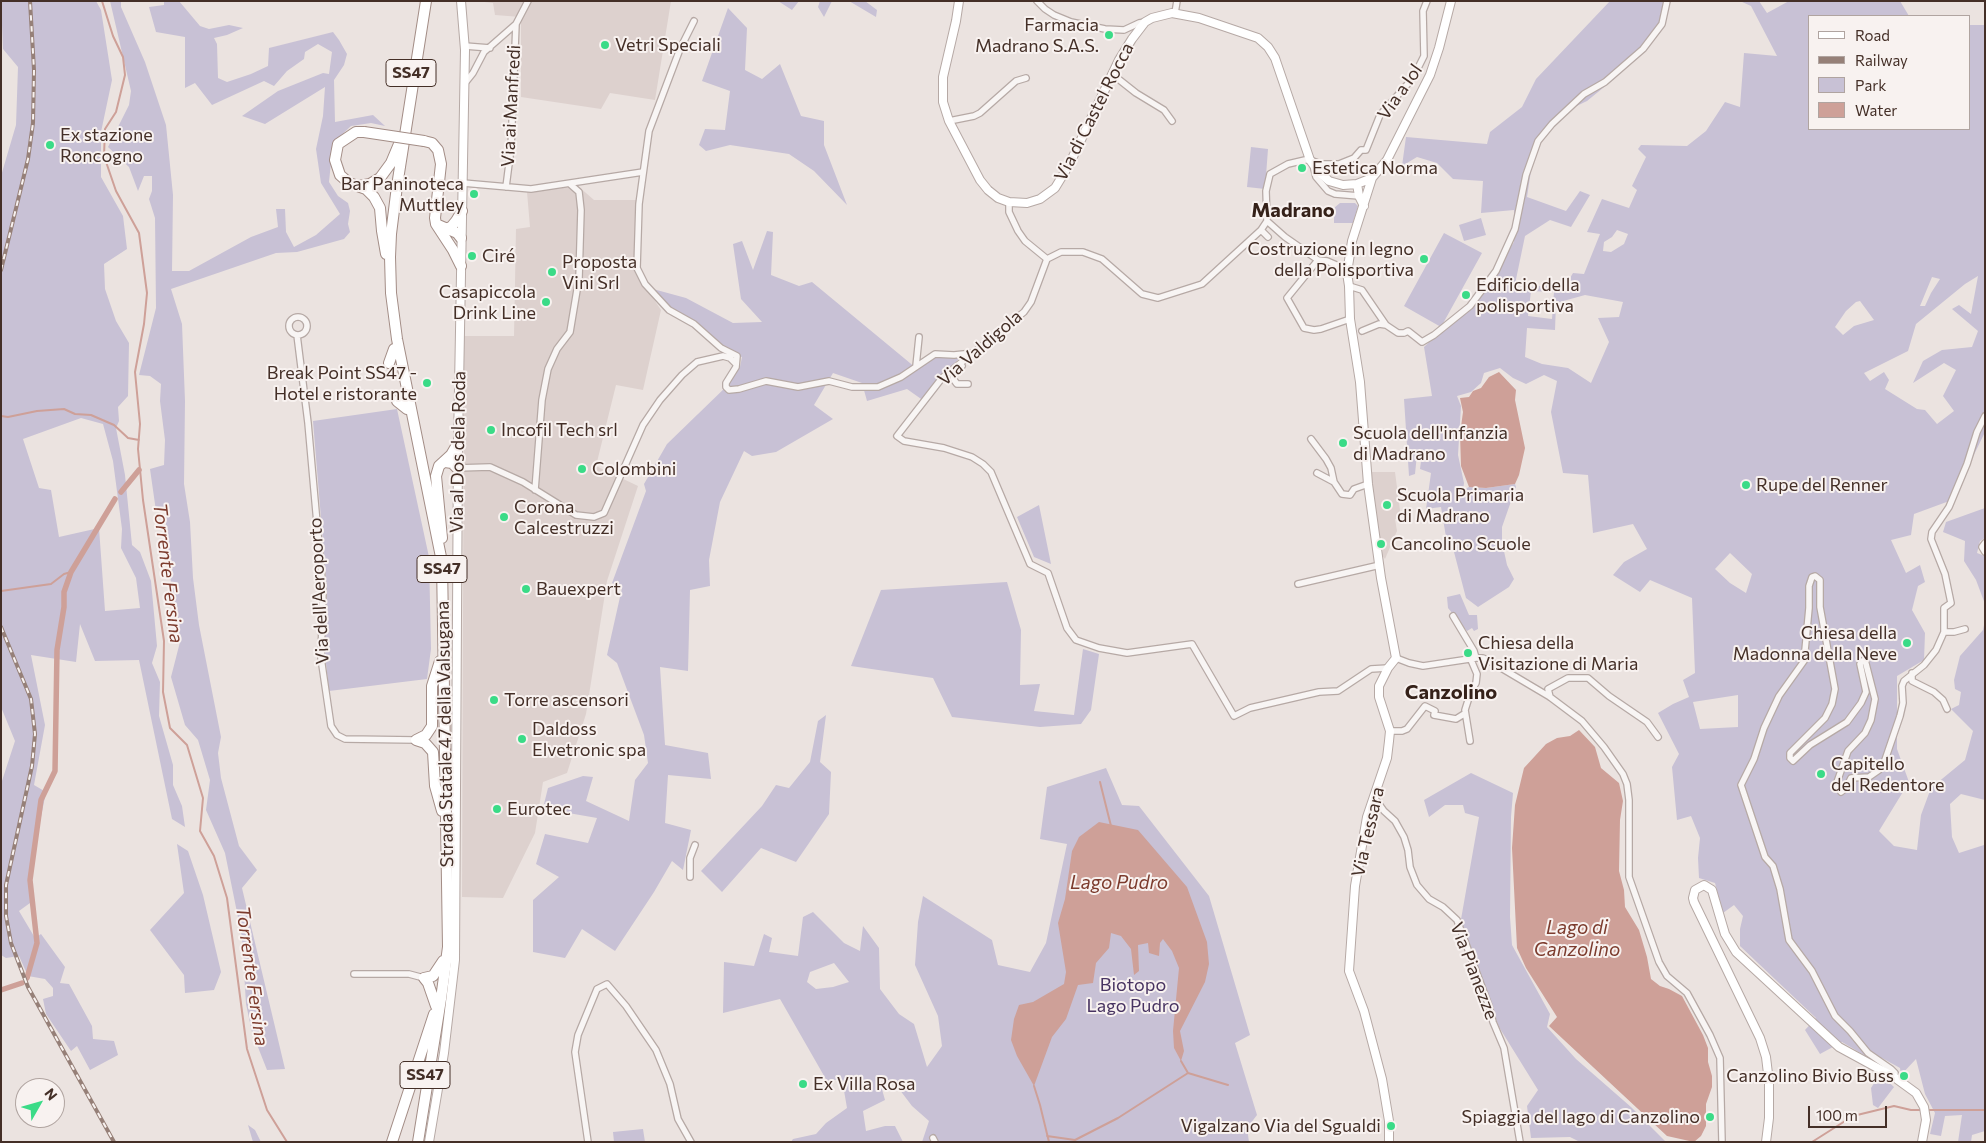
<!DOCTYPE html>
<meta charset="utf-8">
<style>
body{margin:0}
#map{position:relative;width:1986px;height:1143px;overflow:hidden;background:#ebe3e0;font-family:Commissioner,sans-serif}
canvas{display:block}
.frame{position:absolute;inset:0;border:2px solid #442f27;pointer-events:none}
.legend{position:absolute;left:1808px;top:15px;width:162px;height:115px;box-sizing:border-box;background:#f8f2f0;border:1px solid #b0a4a0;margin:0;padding:6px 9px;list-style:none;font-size:15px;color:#442f27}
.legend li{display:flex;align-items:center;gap:10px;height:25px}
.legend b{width:25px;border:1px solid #b0a4a0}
.north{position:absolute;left:15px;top:1078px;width:50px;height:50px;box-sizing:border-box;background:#f8f2f0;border:1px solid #b0a4a0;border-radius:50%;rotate:52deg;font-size:14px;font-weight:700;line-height:20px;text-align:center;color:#442f27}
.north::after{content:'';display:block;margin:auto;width:18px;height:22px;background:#3adb87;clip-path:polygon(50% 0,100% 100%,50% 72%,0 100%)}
.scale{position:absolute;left:1808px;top:1106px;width:79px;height:22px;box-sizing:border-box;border:2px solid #442f27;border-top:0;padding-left:6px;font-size:15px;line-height:18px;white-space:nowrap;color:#442f27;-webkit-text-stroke:4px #f8f2f0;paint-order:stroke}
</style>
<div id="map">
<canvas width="1986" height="1143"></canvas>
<div class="frame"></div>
<ul class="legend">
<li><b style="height:6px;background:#fff"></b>Road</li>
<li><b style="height:6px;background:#968078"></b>Railway</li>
<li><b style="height:14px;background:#c8c1d5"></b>Park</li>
<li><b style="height:14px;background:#cea098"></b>Water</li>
</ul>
<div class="north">N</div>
<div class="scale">100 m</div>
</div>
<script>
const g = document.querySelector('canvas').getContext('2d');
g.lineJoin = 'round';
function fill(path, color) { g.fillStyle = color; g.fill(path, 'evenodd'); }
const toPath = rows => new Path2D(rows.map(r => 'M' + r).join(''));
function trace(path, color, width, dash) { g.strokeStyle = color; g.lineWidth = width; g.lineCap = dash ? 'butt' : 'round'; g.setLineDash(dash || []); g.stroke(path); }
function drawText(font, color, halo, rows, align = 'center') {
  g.font = font + ' Commissioner,sans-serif'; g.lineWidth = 4; g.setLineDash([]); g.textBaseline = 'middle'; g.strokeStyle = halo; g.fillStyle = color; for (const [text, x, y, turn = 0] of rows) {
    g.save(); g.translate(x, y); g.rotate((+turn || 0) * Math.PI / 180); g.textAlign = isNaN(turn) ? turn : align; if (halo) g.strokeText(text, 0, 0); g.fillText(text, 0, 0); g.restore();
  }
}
const built = toPath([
 [476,1,671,1,655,100,610,93,601,109,521,97,521,17,495,15,493,3],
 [578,186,594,200,642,200,635,271,661,310,643,390,616,385,596,466,638,486,607,581,586,714,567,773,543,782,535,833,503,898,462,897,464,336,514,336,516,229,530,227,527,192],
 [1371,472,1395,472,1401,518,1395,519,1397,531,1385,559,1382,555,1383,545,1378,533]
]);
const green = toPath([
 [1,1,96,1,101,10,112,80,101,132,101,177,123,216,127,249,104,264,105,289,116,321,129,343,128,396,118,407,119,421,116,428,125,475,132,545,140,552,151,581,157,646,152,663,160,682,159,716,173,765,173,785,182,806,185,827,172,819,139,660,95,661,80,624,76,662,31,655,45,725,34,785,46,792,29,876,30,903,19,911,35,938,41,934,65,967,60,983,69,984,92,1026,93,1039,114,1041,118,1055,90,1070,77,1046,71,1051,46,1014,43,999,53,996,53,988,45,979,28,976,19,956,6,958,1,955,1,784,15,741,1,707,1,176,16,125,18,67,3,49],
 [81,418,103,424,113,461,122,529,121,548,136,578,140,608,105,611,99,528,59,537,51,490,39,488,23,439],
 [110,1,121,1,121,7,145,62,166,125,173,195,172,271,189,271,251,237,278,227,276,209,285,209,286,232,294,247,316,235,340,214,321,183,316,149,323,116,325,87,265,124,242,116,278,91,323,73,329,74,332,52,318,44,305,52,304,59,287,71,274,86,264,81,212,105,195,83,185,88,185,37,156,32,149,7,164,5,164,1,179,1,200,26,209,29,229,25,243,28,227,35,214,38,217,44,218,78,227,82,251,74,268,66,269,48,333,32,339,40,347,54,344,65,334,80,335,122,373,115,385,126,371,123,351,126,333,143,329,182,338,196,348,203,350,211,348,224,350,232,344,239,297,252,276,253,171,289,182,324,185,401,184,484,190,522,193,578,199,625,221,737,218,753,221,778,239,846,257,870,242,888,285,1069,267,1070,252,1032,246,1004,242,937,225,853,206,810,210,780,198,740,185,725,171,677,180,642,171,584,165,512,156,511,150,469,164,465,165,440,160,401,161,384,150,376,139,375,156,308,155,218,149,199,152,191,152,176,144,176,138,191,129,167,108,147,129,105,131,91],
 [778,1,799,1,792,10],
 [820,1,832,1,824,17,818,7],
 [849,1,865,1,877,10,876,17],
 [1610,1,1671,1,1660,33,1614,79,1587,101,1556,116,1535,144,1527,197,1566,211,1580,191,1590,195,1571,227,1550,220,1525,236,1514,289,1567,283,1573,273,1584,274,1600,234,1587,232,1602,199,1629,208,1637,190,1632,186,1646,157,1638,149,1641,145,1687,146,1706,131,1725,102,1740,107,1744,53,1777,56,1751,6,1740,1,1759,1,1767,13,1789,1,1900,1,1909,16,1810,16,1810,129,1970,129,1970,25,1985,25,1985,432,1952,500,1914,514,1911,535,1891,540,1906,573,1920,565,1925,582,1918,586,1912,610,1925,633,1924,660,1897,676,1897,749,1909,782,1879,831,1894,846,1917,850,1921,815,1931,788,1965,760,1973,731,1951,709,1959,705,1961,692,1955,689,1954,680,1960,656,1983,630,1985,620,1985,800,1961,794,1950,804,1952,837,1959,853,1984,845,1985,843,1985,1131,1972,1135,1971,1142,1958,1142,1962,1115,1945,1116,1941,1136,1930,1134,1935,1113,1925,1094,1916,1059,1901,1075,1900,1068,1882,1058,1874,1061,1842,1042,1820,1054,1805,1030,1816,1018,1740,946,1740,929,1743,916,1734,905,1723,913,1715,883,1699,878,1698,858,1700,838,1691,816,1677,820,1672,767,1679,754,1658,713,1673,704,1689,697,1683,680,1695,673,1692,598,1650,580,1640,592,1613,575,1624,562,1647,549,1633,524,1593,533,1588,475,1563,473,1551,412,1557,381,1544,375,1526,384,1513,378,1500,368,1484,373,1481,383,1471,392,1457,396,1461,406,1458,455,1464,483,1463,490,1469,487,1486,488,1515,484,1516,487,1502,527,1502,542,1507,565,1514,579,1509,587,1478,607,1466,598,1454,552,1446,537,1441,507,1426,509,1431,473,1420,469,1422,453,1417,454,1415,474,1409,476,1404,399,1432,396,1424,347,1466,308,1487,277,1503,259,1514,242,1514,210,1481,213,1483,181,1453,179,1437,163,1417,157,1402,166,1406,137,1487,144,1490,132,1522,107,1536,79],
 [1617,230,1628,234,1624,244,1611,252,1603,251,1604,242,1612,237],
 [1978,276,1971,314,1959,305,1952,309,1978,331,1972,347,1942,350,1923,361,1913,383,1944,363,1956,370,1943,396,1954,411,1937,424,1925,410,1917,409,1885,389,1889,380,1884,372,1870,381,1864,373,1908,351,1916,324,1965,284],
 [1932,277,1940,279,1931,293,1925,306,1920,306],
 [1531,291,1554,292,1552,319,1528,316],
 [1585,295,1623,302,1619,317,1598,318,1609,342,1591,383,1568,368,1542,364,1525,357,1527,328,1555,330,1556,303],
 [1860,301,1874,320,1854,326,1843,335,1835,327,1846,311,1856,302],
 [1730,553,1752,574,1746,593,1730,583,1715,569],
 [1738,695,1738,727,1700,729,1693,702],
 [728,8,747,28,745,70,762,79,780,64,801,116,824,121,824,145,847,205,814,171,789,154,730,145,706,151,699,145,705,129,725,130,730,91,702,81],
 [1251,147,1268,149,1265,189,1247,187],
 [1340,203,1355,203,1358,206,1353,223,1334,223,1334,208],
 [1481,218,1486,235,1464,241,1459,225],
 [767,231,773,232,771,275,799,286,812,282,916,368,936,356,960,357,924,401,907,389,867,401,862,383,833,373,814,405,833,419,776,452,752,456,744,451,720,502,709,560,710,586,690,590,688,671,660,667,665,745,708,753,711,779,668,775,665,823,691,830,683,870,672,861,654,892,615,951,582,929,565,958,533,952,533,900,559,877,536,864,545,834,588,843,597,818,557,811,544,804,548,788,583,776,593,777,586,801,629,821,635,780,648,763,644,735,617,663,607,655,622,588,612,583,646,491,644,484,667,444,729,384,740,367,742,357,721,352,667,305,653,289,686,298,733,323,762,322,741,299,733,244,742,241,753,270],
 [1444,233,1482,253,1441,327,1404,306],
 [397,409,429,557,431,649,427,679,329,691,324,645,327,591,313,421],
 [1039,505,1051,564,1034,557,1017,517],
 [1985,508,1985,538,1980,541,1977,553,1985,556,1985,604,1976,580,1964,561,1965,541,1943,532,1946,522],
 [1007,582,1021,630,1020,685,1040,684,1034,711,1074,715,1083,649,1099,654,1091,710,1081,724,1040,727,952,717,933,678,851,666,881,590],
 [1460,594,1469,615,1477,615,1478,629,1474,631,1472,628,1467,631,1448,608,1447,597],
 [826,715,820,762,831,772,829,814,796,862,761,848,722,892,701,871,762,806,776,785,789,788,810,762,818,721],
 [1106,768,1122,805,1139,806,1209,896,1250,1035,1235,1043,1257,1115,1247,1128,1249,1142,922,1142,929,1121,912,1106,893,1081,879,1079,885,1100,863,1111,866,1131,885,1126,895,1126,903,1142,791,1142,793,1139,816,1134,826,1123,847,1108,842,1079,827,1081,780,999,723,1013,724,962,754,966,764,934,772,938,769,952,798,956,803,917,813,912,844,943,860,951,863,926,879,948,880,989,899,1014,914,1024,927,1067,942,1046,938,1016,915,965,918,922,923,896,992,940,998,965,1030,972,1046,943,1067,844,1040,839,1047,787],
 [834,963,849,982,833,987,816,989,807,982,810,972],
 [1471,773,1513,793,1511,817,1510,917,1512,945,1550,1014,1547,1027,1576,1059,1631,1107,1666,1142,1580,1142,1570,1137,1531,1138,1527,1106,1538,1090,1499,1027,1460,925,1479,817,1465,813,1463,805,1445,805,1429,817,1424,800],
 [177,844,188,851,203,895,221,972,214,990,185,993,184,975,150,930,184,893],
 [1880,1074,1894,1087,1878,1108,1873,1105,1871,1088],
 [248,1125,255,1130,261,1142,253,1142],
 [643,1129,645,1142,614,1142,613,1132]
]);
const water = toPath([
 [1499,372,1516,390,1515,400,1525,448,1519,475,1515,484,1486,488,1469,487,1461,466,1460,434,1463,412,1460,398,1469,397,1473,391,1481,388,1489,377],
 [1579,730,1595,747,1601,768,1619,783,1623,801,1620,820,1619,871,1624,890,1625,907,1639,930,1647,957,1651,979,1660,986,1669,989,1682,996,1703,1035,1708,1048,1708,1062,1712,1076,1712,1087,1706,1104,1706,1126,1701,1136,1694,1142,1667,1136,1549,1026,1557,1017,1526,968,1517,948,1512,848,1515,805,1524,768,1546,744,1557,738,1570,736],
 [1099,822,1138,830,1187,887,1207,942,1209,964,1205,982,1180,1031,1184,1051,1181,1061,1174,1048,1173,1031,1179,968,1172,951,1163,939,1160,943,1159,956,1149,953,1148,943,1138,945,1139,971,1134,975,1131,949,1121,936,1111,933,1109,948,1096,963,1093,983,1078,985,1066,1019,1052,1037,1034,1086,1017,1056,1011,1040,1014,1019,1019,1005,1033,1002,1064,984,1066,972,1058,923,1065,899,1072,851,1079,837]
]);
const stream = toPath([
 [102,1,113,36,123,57,125,75,116,112,105,129,104,156,116,191,139,233,147,293,144,324,135,372,140,424,138,449,143,500,164,641,163,692,170,728,187,745,203,798,200,831,214,856,227,898,247,1049,267,1110,287,1142],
 [1,416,8,417,37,411,64,409,75,414,91,415,114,425,128,438,139,440],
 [1,591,51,584,64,574,71,572],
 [1100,782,1111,826],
 [1181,1061,1188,1073,1228,1085],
 [1034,1086,1040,1105,1049,1142],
 [1927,1110,1985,1110],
 [1047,1136,1075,1140,1118,1118,1188,1073],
 [1812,1142,1853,1116,1894,1106,1911,1110,1922,1110]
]);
const canal = toPath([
 [121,492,139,470],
 [27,978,37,943,30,880,41,800,55,771,57,650,64,607,64,592,71,572,115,499],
 [1,990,22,983]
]);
const street = toPath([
 [1037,1,1045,9,1054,15,1071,22,1105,29,1124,30,1139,23,1145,22],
 [1175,13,1177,1],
 [694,21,680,49,649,131,639,204,637,268,645,284,669,310,694,324,721,348,737,356,736,367,726,383,726,387,729,390,739,389,766,381,798,387,829,381,852,387,878,387,901,377,935,354,954,355,973,353],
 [465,46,490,48],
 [1112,74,1136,93,1164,110,1172,121],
 [465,83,473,73,484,52,516,24],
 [949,121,974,116,980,113,1016,81,1026,78],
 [1313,165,1316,177,1328,191,1335,194,1359,196],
 [463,183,531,189,643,172],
 [506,187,511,148,516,24,528,1],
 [1009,202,1009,212,1018,231,1025,241,1047,259],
 [1267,221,1285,237,1318,260,1327,261,1341,267,1347,273],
 [1261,230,1268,237],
 [1047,259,1031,302,1024,312,942,378,897,436,904,441,944,448,972,457,983,464,991,472,1030,564,1048,573,1067,628,1076,640,1099,648,1127,653,1192,644,1234,716,1250,708,1319,692,1338,691,1371,669,1388,668],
 [1047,259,1061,252,1083,252,1102,259,1142,294,1158,298,1202,284,1261,230,1267,221,1266,191,1270,174,1288,164,1305,160,1310,160,1321,164,1339,164,1354,158,1361,150,1366,150,1380,115,1413,78,1424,56,1423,11,1427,1],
 [1318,260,1287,298,1304,328,1314,330,1321,329,1350,319],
 [1349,286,1362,290,1386,325,1398,333,1404,333,1408,331,1422,342,1434,335,1470,306,1496,271,1515,229,1526,175,1538,141,1552,124,1584,94,1605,82,1643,49,1662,24,1667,1],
 '289 326a9 9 0 1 1 18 0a9 9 0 1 1-18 0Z',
 [1362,331,1379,324,1386,325],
 [297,335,308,423,323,590,321,658,331,726,337,735,345,739,416,740],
 [916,366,919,337],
 [962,366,953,376,954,380,957,384,968,384],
 [1311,439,1326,459,1331,468,1334,482,1342,494,1350,495,1354,489,1368,484],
 [457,468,490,467,523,482,576,515,594,517,604,513,643,425,660,400,682,375,697,362,723,356,730,358,735,363],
 [1317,473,1334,482],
 [535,490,542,400,548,369,557,349,570,332,579,278,581,210,579,192,570,184],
 [1985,543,1982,547,1985,552],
 [1298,584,1380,565],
 [1453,616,1474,651,1476,658],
 [1944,632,1954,632,1965,629],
 [1396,658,1409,663,1423,666,1476,658,1483,658,1491,662,1550,697,1582,721,1604,747,1623,774,1627,784,1629,800,1629,877,1659,962,1667,976,1687,993,1710,1035,1720,1058,1722,1142],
 [1912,673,1912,681,1934,692,1943,700,1947,709],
 [1550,697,1548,689,1568,678,1588,678,1609,696,1647,722,1658,737],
 [1390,731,1402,731,1407,729,1425,706,1435,711,1434,715,1456,719,1464,714],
 [1470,741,1465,710,1471,691,1476,683,1477,674,1471,660],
 [1374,797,1384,811,1395,821,1404,837,1408,850,1410,867,1417,885,1429,899,1443,907,1457,920,1489,1006,1493,1022,1504,1048,1520,1142],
 [690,877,690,858,695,845],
 [354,974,409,974,424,978],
 [1894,1077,1895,1073,1891,1069,1868,1053,1850,1031,1835,1016,1812,971,1789,940,1780,889,1773,866,1765,857,1741,785,1754,759,1764,728,1779,696,1804,661,1809,608,1809,586,1812,577,1815,576,1820,580,1820,607,1835,689,1832,704,1825,718,1790,753,1790,758,1793,761,1810,745,1847,722,1861,703,1866,692,1860,664,1862,661,1865,660,1875,699,1871,720,1865,733,1848,751,1836,785,1841,792,1846,788,1851,778,1869,777,1879,770,1885,760,1900,716,1903,703,1902,686,1904,681,1924,665,1936,650,1944,632,1944,608,1951,603,1945,574,1931,539,1932,532,1949,507,1967,464,1977,432,1985,416],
 [933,1138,935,1142],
 [588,1142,575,1052,578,1035,597,989,607,984,626,1006,656,1050,670,1084,678,1119,691,1142]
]);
const secondary = toPath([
 [959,1,956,21,943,77,943,102,949,121,980,180,988,190,998,198,1009,202,1027,203,1040,199,1055,188,1069,165,1119,60,1132,39,1145,22,1152,18,1172,13,1199,18,1258,38,1268,47,1275,58,1310,160,1319,172,1329,181,1343,185,1357,184,1372,178,1387,160,1430,75,1439,48,1451,1],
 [1372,178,1352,241,1347,273,1349,286,1350,319,1360,382,1368,484,1381,578,1396,658,1388,668,1379,686,1379,697,1390,731,1389,741,1387,758,1367,817,1355,886,1349,971,1364,1011,1382,1079,1389,1121,1389,1142],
 [1357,184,1359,196,1364,206],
 [429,1142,444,1053,455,960,458,443,465,50,461,1],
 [1766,1142,1769,1118,1769,1082,1766,1057,1760,1038,1694,902,1693,898,1695,890,1704,885,1712,890,1725,934,1736,952,1839,1047,1894,1077,1916,1093,1924,1107,1926,1120,1922,1142]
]);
const highway = toPath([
 [364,132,356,132,338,144,335,160,340,175,349,183,366,189,374,197,380,208,382,231,386,254],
 [424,141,432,143,438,150,441,164,435,218,436,224,453,250,461,266],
 [359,186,370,184,380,178,391,163,399,144],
 [436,224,457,233,461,238],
 [444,229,451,227,456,221,462,211],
 [389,363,394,349],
 [397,401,407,409],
 [445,462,452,463,457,468],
 [442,538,436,476,439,466,451,455,458,443],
 [416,740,426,735,432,726,432,686,440,661],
 [416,740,425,743,433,752,435,786,442,811],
 [436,1006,428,983,424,978,433,976,443,961],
 [392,1142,434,1014],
 [418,1142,441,999,448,947,442,562,397,339,391,293,390,257,391,234,397,186,426,1]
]);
const rail = toPath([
 [1,270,28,159,33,123,34,70,30,1],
 [1,627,31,699,35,734,32,766,6,885,6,916,11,943,28,987,114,1142]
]);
const highwayBridge = toPath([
 [364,132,424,141]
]);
const markers = [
 [1109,35,5,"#3adb87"],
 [605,45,5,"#3adb87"],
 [50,145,5,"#3adb87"],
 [1302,168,5,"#3adb87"],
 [474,194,5,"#3adb87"],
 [472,256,5,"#3adb87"],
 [1424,259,5,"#3adb87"],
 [552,272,5,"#3adb87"],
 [1466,295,5,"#3adb87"],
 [546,302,5,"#3adb87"],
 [427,383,5,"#3adb87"],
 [491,430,5,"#3adb87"],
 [1343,443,5,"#3adb87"],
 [582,469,5,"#3adb87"],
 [1746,485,5,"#3adb87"],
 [1387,505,5,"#3adb87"],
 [504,517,5,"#3adb87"],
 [1381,544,5,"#3adb87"],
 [526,589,5,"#3adb87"],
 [1907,643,5,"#3adb87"],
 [1468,653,5,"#3adb87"],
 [494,700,5,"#3adb87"],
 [522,739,5,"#3adb87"],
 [1821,774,5,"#3adb87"],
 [497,809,5,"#3adb87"],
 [1904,1076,5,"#3adb87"],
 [803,1084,5,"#3adb87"],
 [1710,1117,5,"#3adb87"],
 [1391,1126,5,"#3adb87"]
];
const shields = [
 [411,73,50],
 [442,569,50],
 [425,1075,50]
];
const shieldNames = [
 ["SS47",411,73],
 ["SS47",442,569],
 ["SS47",425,1075]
];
const poiNames = [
 ["Farmacia",1099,25,"right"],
 ["Madrano S.A.S.",1099,46,"right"],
 ["Vetri Speciali",615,45],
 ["Ex stazione",60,135],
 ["Roncogno",60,156],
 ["Estetica Norma",1312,168],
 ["Bar Paninoteca",464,184,"right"],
 ["Muttley",464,205,"right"],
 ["Costruzione in legno",1414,249,"right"],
 ["della Polisportiva",1414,270,"right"],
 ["Ciré",482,256],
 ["Proposta",562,262],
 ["Vini Srl",562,283],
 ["Edificio della",1476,285],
 ["polisportiva",1476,306],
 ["Casapiccola",536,292,"right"],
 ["Drink Line",536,313,"right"],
 ["Break Point SS47 -",417,373,"right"],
 ["Hotel e ristorante",417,394,"right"],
 ["Incofil Tech srl",501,430],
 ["Scuola dell'infanzia",1353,433],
 ["di Madrano",1353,454],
 ["Colombini",592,469],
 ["Rupe del Renner",1756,485],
 ["Scuola Primaria",1397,495],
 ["di Madrano",1397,516],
 ["Corona",514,507],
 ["Calcestruzzi",514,528],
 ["Cancolino Scuole",1391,544],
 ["Bauexpert",536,589],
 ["Chiesa della",1897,633,"right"],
 ["Madonna della Neve",1897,654,"right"],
 ["Chiesa della",1478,643],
 ["Visitazione di Maria",1478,664],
 ["Torre ascensori",504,700],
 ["Daldoss",532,729],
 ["Elvetronic spa",532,750],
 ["Capitello",1831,764],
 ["del Redentore",1831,785],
 ["Eurotec",507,809],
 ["Canzolino Bivio Buss",1894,1076,"right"],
 ["Ex Villa Rosa",813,1084],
 ["Spiaggia del lago di Canzolino",1700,1117,"right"],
 ["Vigalzano Via del Sgualdi",1381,1126,"right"]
];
const streetNames = [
 ["Via a Iol",1400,92,-55],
 ["Via ai Manfredi",511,106,-87],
 ["Via di Castel Rocca",1094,112,-63],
 ["Via Valdigola",980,348,-41],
 ["Via al Dos dela Roda",458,452,-89],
 ["Via dell'Aeroporto",319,591,-93],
 ["Strada Statale 47 della Valsugana",445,734,-91],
 ["Via Tessara",1368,832,-77],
 ["Via Pianezze",1474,971,69]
];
const parkNames = [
 ["Biotopo",1133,985],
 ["Lago Pudro",1133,1006]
];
const waterNames = [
 ["Torrente Fersina",168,573,83],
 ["Lago Pudro",1119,883],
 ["Lago di",1577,928],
 ["Canzolino",1577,950],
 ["Torrente Fersina",252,976,82]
];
const quarterNames = [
 ["Madrano",1293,210],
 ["Canzolino",1451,692]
];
fill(built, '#ddd1ce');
fill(green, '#c8c1d5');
fill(water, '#cea098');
trace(stream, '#cea098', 2);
trace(canal, '#cea098', 5.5);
trace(street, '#b6a9a5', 8);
trace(secondary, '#b6a9a5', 10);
trace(highway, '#a38d86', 12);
trace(street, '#f8f5f4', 5.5);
trace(secondary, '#fff', 8);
trace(highway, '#fff', 10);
trace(rail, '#968078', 4);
trace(rail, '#f8f2f0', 2, [5.5]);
trace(highwayBridge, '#a38d86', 12, []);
trace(highwayBridge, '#fff', 10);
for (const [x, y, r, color] of markers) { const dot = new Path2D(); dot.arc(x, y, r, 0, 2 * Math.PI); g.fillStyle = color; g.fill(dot); trace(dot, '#f8f2f0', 2); }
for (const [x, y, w] of shields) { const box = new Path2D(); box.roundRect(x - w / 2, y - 13.5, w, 27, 4); g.fillStyle = '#f8f2f0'; g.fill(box); trace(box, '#442f27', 1); }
drawText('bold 16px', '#442f27', null, shieldNames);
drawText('18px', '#442f27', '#f8f2f0', poiNames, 'left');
drawText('18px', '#442f27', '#f8f2f0', streetNames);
drawText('18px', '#473361', '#f8f2f0', parkNames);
drawText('italic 19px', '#7c3b2d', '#f8f2f0', waterNames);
drawText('bold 20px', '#352119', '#f8f2f0', quarterNames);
</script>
